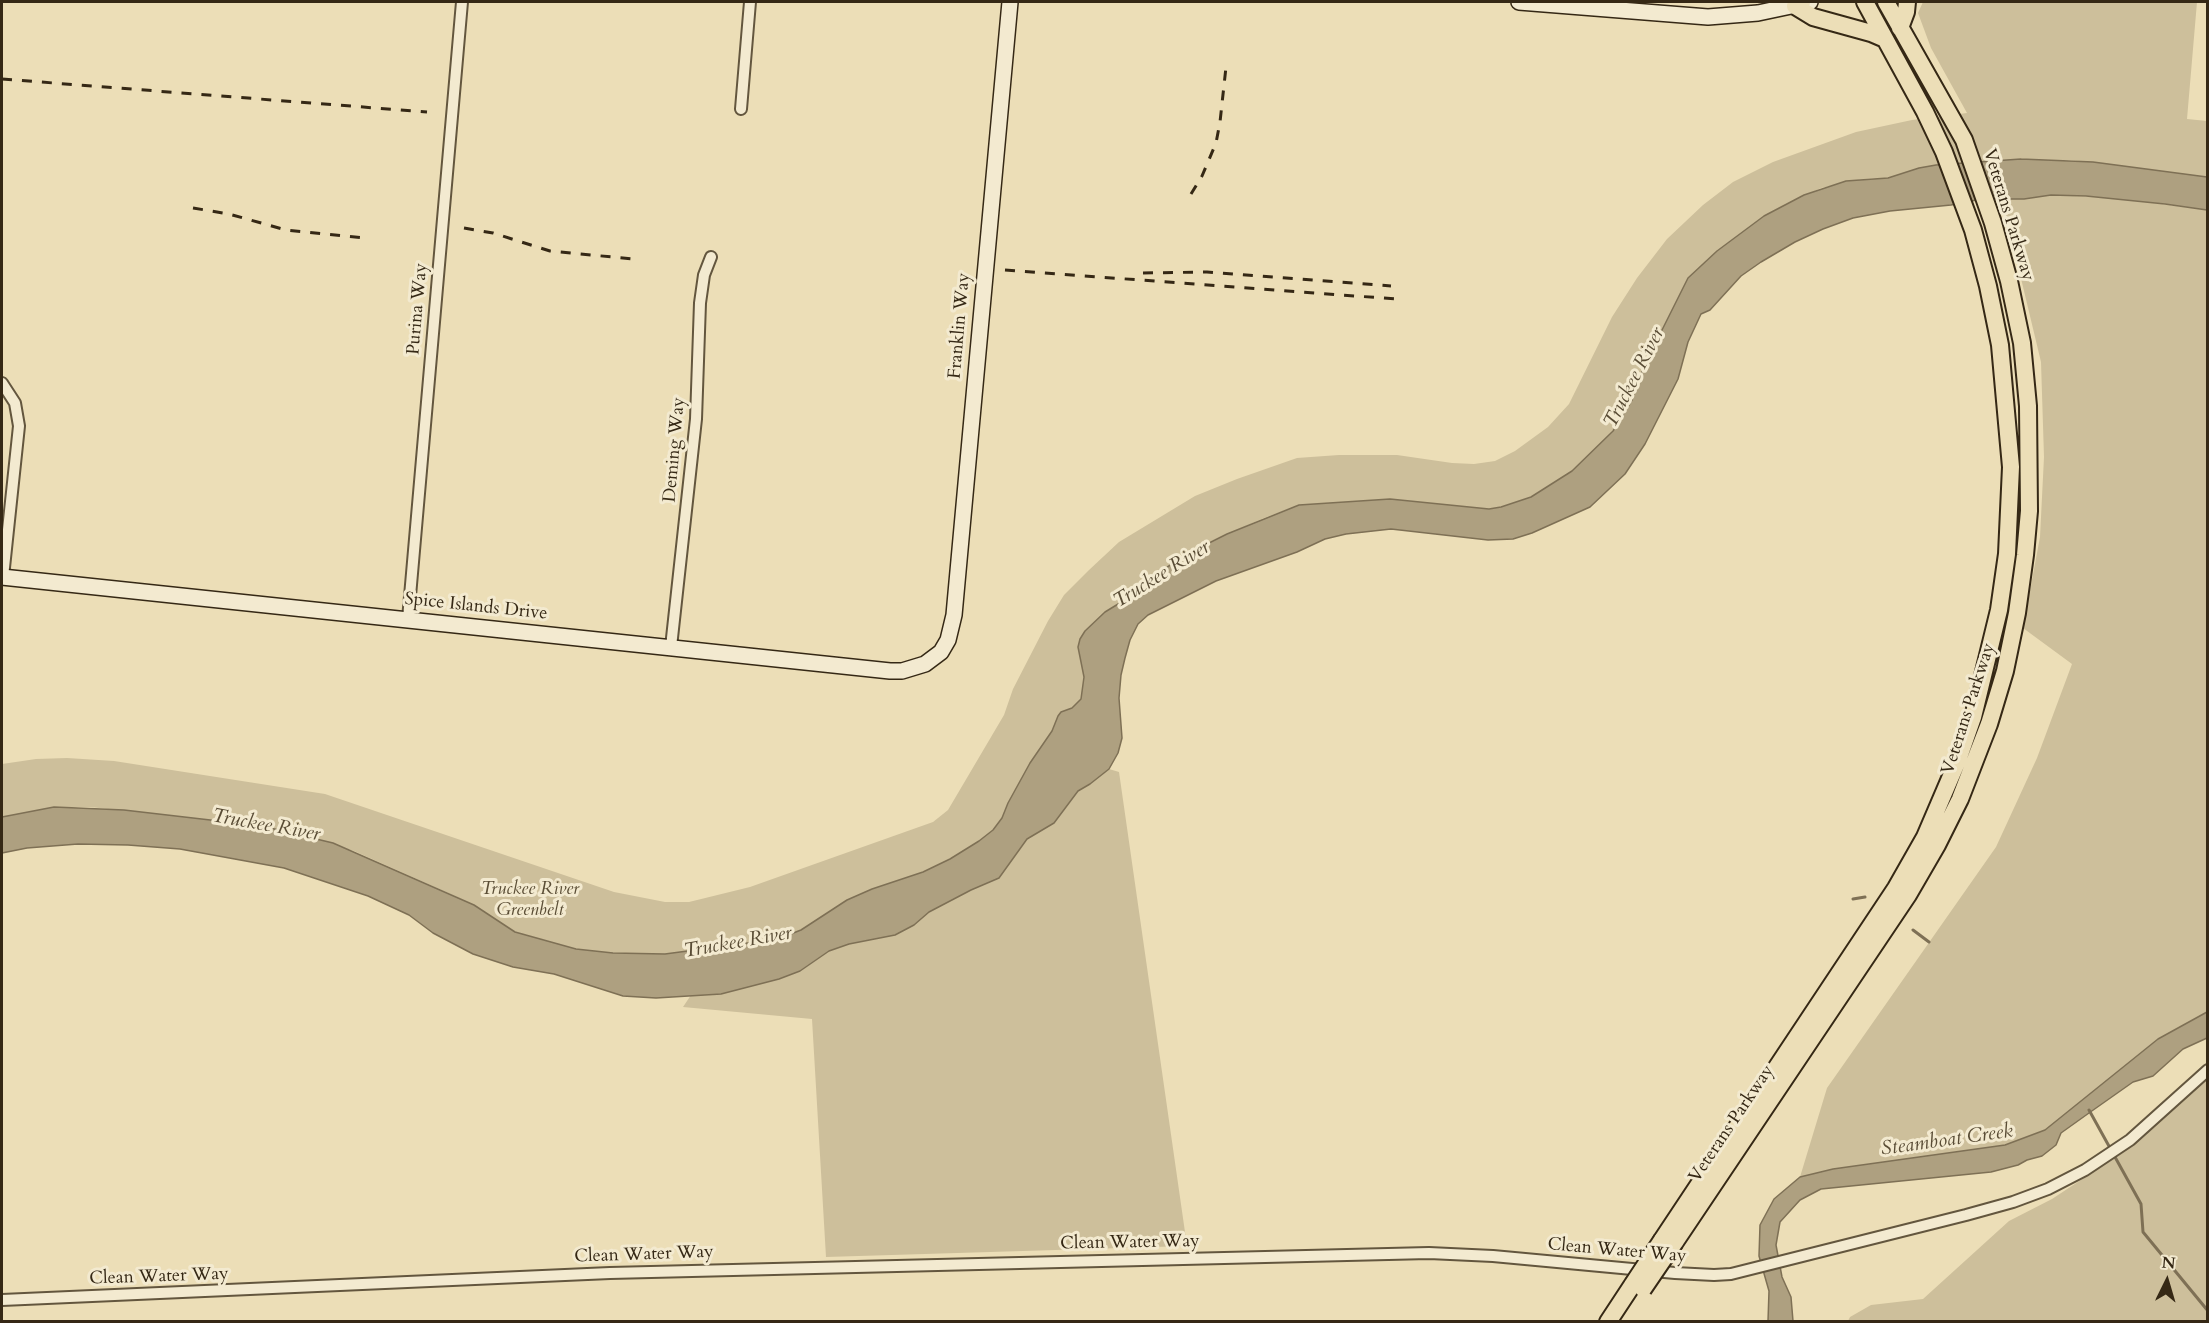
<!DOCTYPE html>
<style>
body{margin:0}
#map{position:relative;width:2209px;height:1323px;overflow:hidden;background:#ecdeb7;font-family:Cardo,serif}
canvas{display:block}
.frame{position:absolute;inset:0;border:3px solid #352815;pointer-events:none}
.north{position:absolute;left:2137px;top:1251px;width:60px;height:60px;-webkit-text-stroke:4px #f3ead0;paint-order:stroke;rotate:5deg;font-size:16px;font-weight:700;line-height:24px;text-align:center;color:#352815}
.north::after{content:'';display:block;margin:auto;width:21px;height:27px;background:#352815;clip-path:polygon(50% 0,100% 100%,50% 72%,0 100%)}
</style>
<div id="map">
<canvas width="2209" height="1323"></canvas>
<div class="frame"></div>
<div class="north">N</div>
</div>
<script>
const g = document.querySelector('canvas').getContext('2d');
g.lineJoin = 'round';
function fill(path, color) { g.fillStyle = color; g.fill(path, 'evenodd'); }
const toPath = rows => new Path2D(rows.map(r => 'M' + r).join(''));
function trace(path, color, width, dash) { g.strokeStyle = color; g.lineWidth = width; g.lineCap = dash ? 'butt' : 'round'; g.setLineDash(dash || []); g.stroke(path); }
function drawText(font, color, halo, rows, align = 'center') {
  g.font = font + ' Cardo,serif'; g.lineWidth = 6; g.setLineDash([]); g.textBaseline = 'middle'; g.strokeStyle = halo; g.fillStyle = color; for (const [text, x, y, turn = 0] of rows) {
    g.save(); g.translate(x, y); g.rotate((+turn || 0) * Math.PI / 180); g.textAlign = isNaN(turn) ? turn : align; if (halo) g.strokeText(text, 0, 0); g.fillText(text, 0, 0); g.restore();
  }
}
const green = toPath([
 [1923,2,2197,2,2187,119,2207,121,2207,177,2071,160,1997,160,1919,168,1888,178,1863,179,1821,188,1781,207,1764,216,1717,251,1688,278,1650,354,1637,382,1632,400,1621,421,1593,452,1572,471,1531,497,1501,507,1489,509,1390,499,1299,505,1264,518,1207,543,1189,553,1155,575,1129,598,1105,612,1085,631,1080,639,1084,677,1081,699,1072,708,1058,716,1052,731,1030,763,1008,803,1002,818,993,830,979,841,950,859,923,872,872,889,847,900,801,930,778,939,757,943,665,954,613,953,576,949,515,932,474,905,446,892,354,851,303,835,243,824,90,807,54,807,2,817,2,764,36,759,67,758,114,761,325,794,614,892,665,902,689,902,750,887,933,822,948,810,1004,715,1013,689,1048,621,1064,595,1089,570,1119,542,1195,496,1237,479,1297,458,1339,455,1397,455,1452,463,1474,464,1495,461,1515,451,1548,427,1569,404,1612,317,1637,278,1667,239,1703,205,1733,182,1773,162,1856,132,1912,120,1967,113,1931,48,1918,13],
 [2051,195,2117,198,2207,210,2207,1012,2158,1039,2045,1130,2005,1145,1833,1169,1800,1177,1827,1088,1996,847,2037,758,2072,664,2023,628,2040,537,2044,457,2041,362,2002,199,2024,199],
 [1109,769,1119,772,1187,1246,826,1257,812,1019,683,1007,691,995,721,994,779,979,800,971,829,951,849,944,895,935,914,925,929,912,971,890,999,878,1027,839,1054,823,1078,791,1090,784],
 [2207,1079,2207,1321,1848,1321,1850,1317,1871,1305,1923,1299,2009,1221,2052,1199,2125,1151]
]);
const water = toPath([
 [2021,159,2093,162,2207,177,2207,210,2165,204,2086,196,2051,195,2024,199,1982,199,1951,205,1890,211,1853,218,1823,229,1795,242,1761,262,1741,276,1710,310,1701,314,1688,342,1678,379,1645,444,1625,474,1590,507,1532,533,1513,539,1488,540,1391,529,1346,534,1325,539,1297,552,1216,581,1148,615,1138,624,1130,640,1125,658,1121,675,1119,698,1122,738,1118,753,1109,769,1090,784,1078,791,1054,823,1027,839,999,878,971,890,929,912,914,925,895,935,849,944,829,951,800,971,779,979,721,994,656,998,623,996,554,974,513,967,473,954,433,933,409,915,368,896,284,868,180,849,128,845,78,844,27,848,2,853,2,817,54,807,124,810,262,826,333,843,474,905,515,932,576,949,613,953,665,954,778,939,801,930,847,900,872,889,923,872,950,859,979,841,993,830,1002,818,1008,803,1030,763,1052,731,1058,716,1061,712,1072,708,1081,699,1084,677,1078,647,1080,639,1085,631,1105,612,1128,598,1155,575,1189,553,1227,534,1299,505,1390,499,1489,509,1501,507,1531,497,1572,471,1613,431,1632,400,1637,382,1650,354,1688,278,1717,251,1764,216,1804,195,1846,181,1888,178,1919,168,1936,165,2021,159],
 [2207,1012,2207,1038,2183,1049,2153,1076,2133,1082,2089,1113,2061,1133,2056,1145,2042,1156,2027,1160,2018,1165,1991,1172,1821,1189,1800,1200,1780,1222,1776,1245,1782,1277,1791,1297,1793,1321,1768,1321,1769,1291,1759,1256,1760,1225,1774,1199,1800,1177,1833,1169,2005,1145,2045,1130,2158,1039,2207,1012]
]);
const stream = toPath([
 [1853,899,1865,897],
 [1913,930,1929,942],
 [2089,1110,2141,1204,2143,1232,2208,1311]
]);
const street = toPath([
 [741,109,750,2],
 [2,383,15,403,19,426,3,577],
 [408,619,462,2],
 [671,647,696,419,700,303,704,275,711,257],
 [2,1300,610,1273,1429,1253,1493,1256,1675,1273,1714,1275,1731,1274,1966,1215,2013,1202,2048,1189,2085,1170,2130,1140,2208,1070]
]);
const secondary = toPath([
 [1519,2,1708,17,1758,13,1810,2],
 [2,577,890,671,902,671,925,664,941,652,948,640,954,615,1010,2]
]);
const primary = toPath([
 [1802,2,1795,6,1813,17,1871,33,1885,39],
 [1900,28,1906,12,1907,2],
 [1662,1240,1896,888,1925,837,1958,760,1973,717,1999,610,2007,554,2011,467,2000,345,1988,286,1973,230,1944,152,1925,112,1865,2],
 [1675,1242,1908,895,1937,845,1960,799,1989,724,2005,671,2017,613,2025,555,2029,511,2028,406,2022,343,2009,281,1993,223,1964,140,1886,2],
 [1608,1322,1633,1284]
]);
const rail = toPath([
 [2,79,427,112],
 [1191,194,1202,176,1216,143,1220,122,1226,67],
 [193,208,229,214,286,230,365,238],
 [464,228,493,233,550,251,633,259],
 [1005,270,1396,299],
 [1143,273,1207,272,1391,286]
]);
const primaryBridge = toPath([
 [1633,1284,1662,1240],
 [1643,1289,1675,1242]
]);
const streetNames = [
 ["Veterans Parkway",2008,215,73],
 ["Purina Way",418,309,-85],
 ["Franklin Way",960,326,-85],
 ["Deming Way",675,450,-85],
 ["Spice Islands Drive",476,607,6],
 ["Veterans Parkway",1969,709,-72],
 ["Veterans Parkway",1732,1124,-56],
 ["Clean Water Way",1130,1243,-1],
 ["Clean Water Way",1617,1251,5],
 ["Clean Water Way",644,1255,-2],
 ["Clean Water Way",159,1277,-2]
];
const parkNames = [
 ["Truckee River",530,890],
 ["Greenbelt",530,911]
];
const waterNames = [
 ["Truckee River",1635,378,-63],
 ["Truckee River",1162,575,-32],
 ["Truckee River",266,826,10],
 ["Truckee River",738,943,-10],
 ["Steamboat Creek",1947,1141,-8]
];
fill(green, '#cdbf9b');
fill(water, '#aea080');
trace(water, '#7e7055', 1.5);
trace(stream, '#7e7055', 3);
trace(street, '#63563e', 14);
trace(secondary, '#352815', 18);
trace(primary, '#352815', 20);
trace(street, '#f3ead0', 10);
trace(secondary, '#f3ead0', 15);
trace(primary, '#ecdeb7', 16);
trace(rail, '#352815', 3, [10, 10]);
trace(primaryBridge, '#352815', 20, []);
trace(primaryBridge, '#ecdeb7', 16);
drawText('18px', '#352815', '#f3ead0', streetNames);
drawText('italic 18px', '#5b4e36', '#f3ead0', parkNames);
drawText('italic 20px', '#594c35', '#f3ead0', waterNames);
</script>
